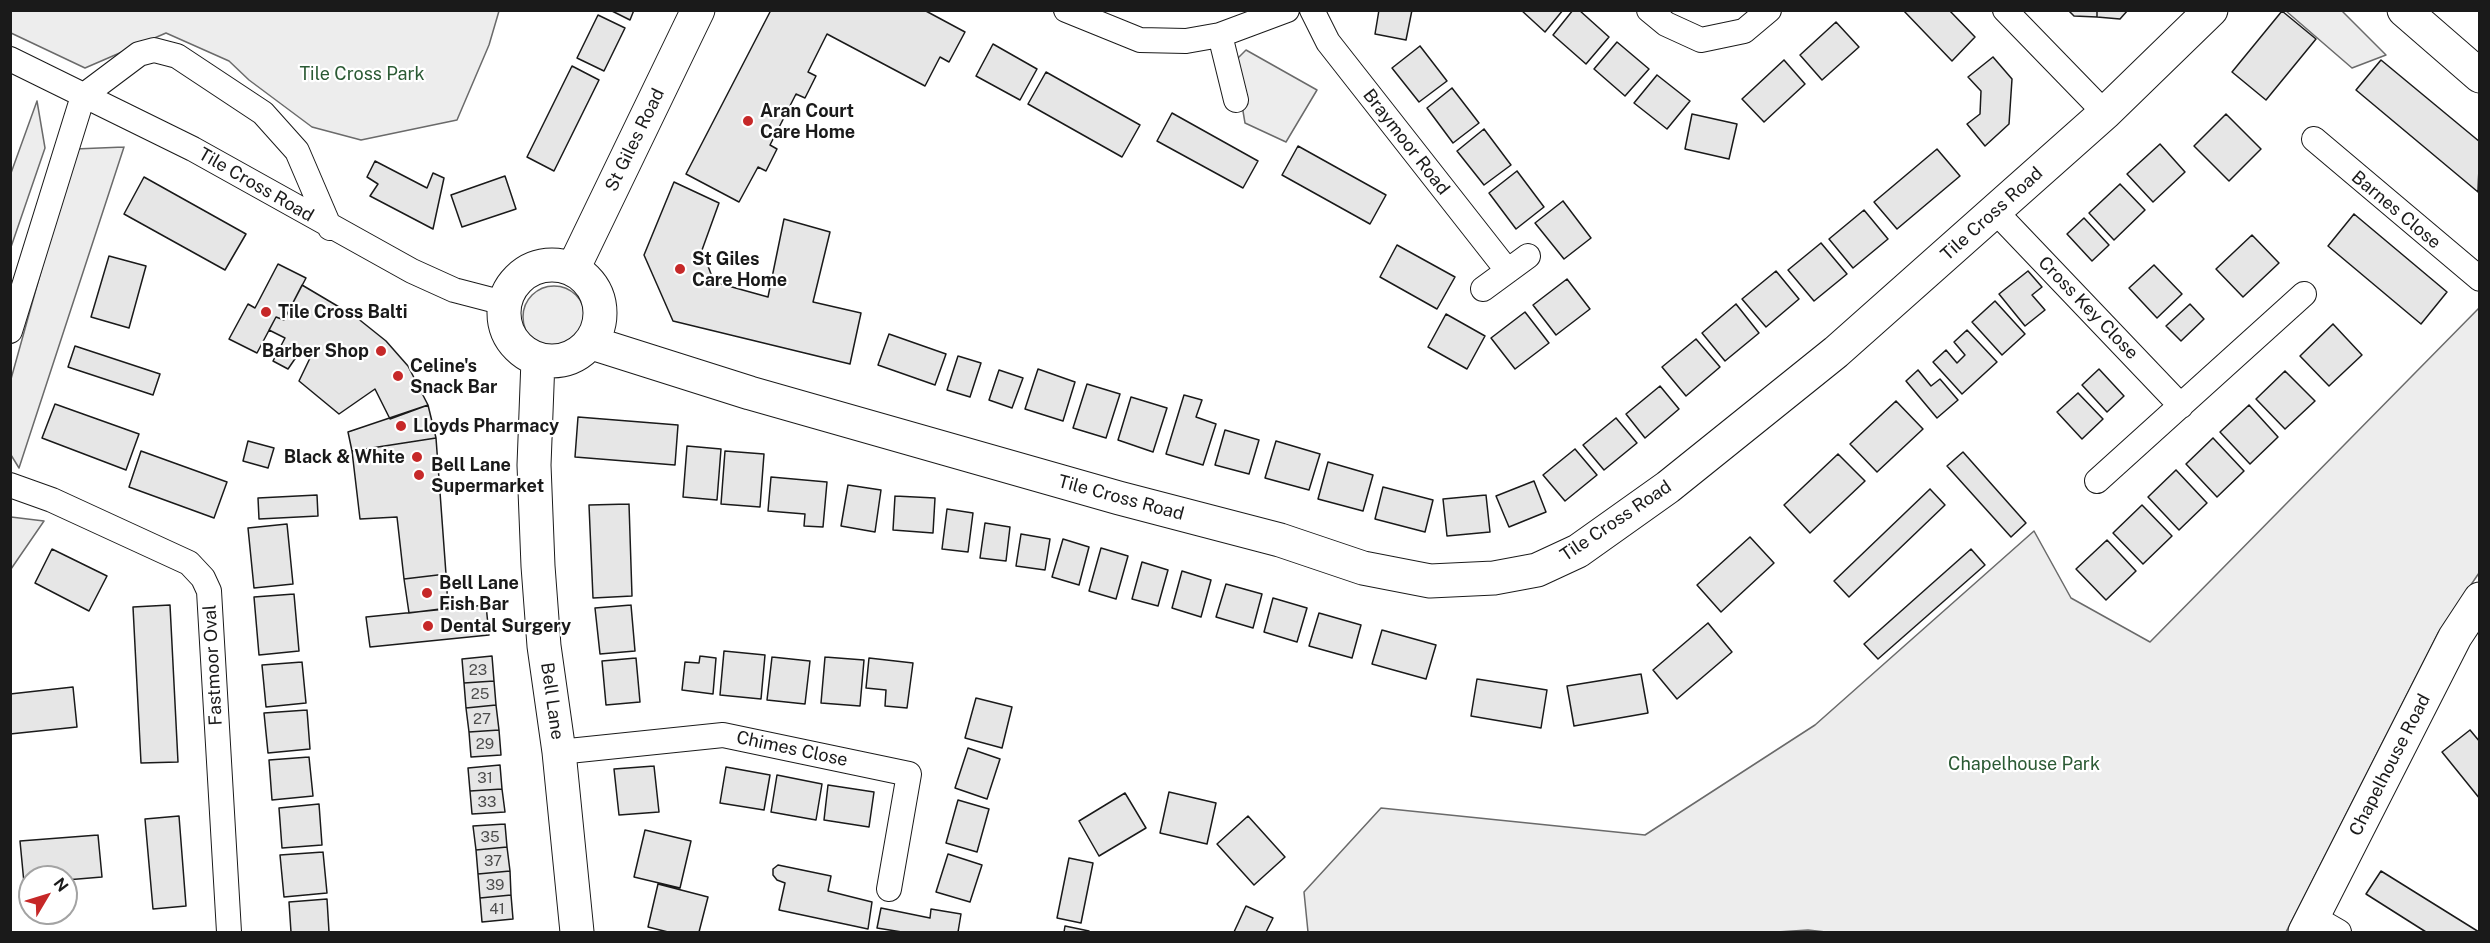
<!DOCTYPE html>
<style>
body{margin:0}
#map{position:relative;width:2490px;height:943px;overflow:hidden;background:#fff;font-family:"Public Sans",sans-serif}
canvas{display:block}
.frame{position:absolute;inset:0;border:12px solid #1a1a1a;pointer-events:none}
.north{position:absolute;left:18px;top:865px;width:60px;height:60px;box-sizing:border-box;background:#fff;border:2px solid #a3a3a3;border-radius:50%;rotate:52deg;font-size:16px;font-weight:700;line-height:24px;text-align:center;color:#1a1a1a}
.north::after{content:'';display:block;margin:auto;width:21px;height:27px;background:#c62828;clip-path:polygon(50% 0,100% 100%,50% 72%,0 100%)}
</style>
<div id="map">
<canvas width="2490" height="943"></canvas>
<div class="frame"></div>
<div class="north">N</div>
</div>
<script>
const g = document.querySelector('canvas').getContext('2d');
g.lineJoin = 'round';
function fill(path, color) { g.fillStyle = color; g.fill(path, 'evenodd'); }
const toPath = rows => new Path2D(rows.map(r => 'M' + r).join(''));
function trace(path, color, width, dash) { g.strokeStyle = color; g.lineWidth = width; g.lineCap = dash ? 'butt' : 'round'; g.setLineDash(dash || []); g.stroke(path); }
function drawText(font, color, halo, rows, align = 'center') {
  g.font = font + ' "Public Sans",sans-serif'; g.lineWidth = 4.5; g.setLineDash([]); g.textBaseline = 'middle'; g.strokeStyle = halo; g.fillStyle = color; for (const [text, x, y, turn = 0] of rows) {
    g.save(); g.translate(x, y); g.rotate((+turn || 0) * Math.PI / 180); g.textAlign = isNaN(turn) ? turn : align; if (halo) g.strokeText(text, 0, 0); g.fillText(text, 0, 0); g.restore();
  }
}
const green = toPath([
 [11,10,499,11,489,45,457,120,361,140,312,127,249,80,229,61,166,33,85,68,11,33,11,10],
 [2286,11,2342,11,2386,55,2352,68,2286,11],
 [1246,50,1317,90,1286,142,1245,123,1236,70,1238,58,1246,50],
 [37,101,45,148,11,247,11,173,37,101],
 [124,147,19,468,11,455,11,379,75,149,124,147],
 '523 317a31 31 0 1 1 62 0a31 31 0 1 1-62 0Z',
 [2479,308,2479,573,2438,633,2286,932,1826,932,1808,930,1777,932,1308,932,1304,892,1381,808,1645,835,1815,725,2034,531,2071,598,2150,642,2479,308],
 [11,517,44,521,11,569,10,517,11,517]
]);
const building = toPath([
 [610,10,634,10,630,20,610,10],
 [771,10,924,10,965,32,949,62,940,57,925,86,827,34,808,72,816,76,805,98,796,94,770,145,777,149,766,171,758,167,739,202,686,174,771,10],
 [1379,10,1412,10,1406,40,1375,34,1379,10],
 [1521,10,1563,10,1545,32,1521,10],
 [1573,10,1579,10,1609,37,1586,64,1553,35,1573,10],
 [1903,10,1949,10,1975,37,1952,61,1903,10],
 [2068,10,2097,10,2097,17,2074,16,2068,10],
 [2097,10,2128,10,2120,19,2097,17,2097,10],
 [2282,11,2316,39,2266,100,2232,72,2282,11],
 [598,15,625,28,604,71,577,58,598,15],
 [1836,22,1859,47,1822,80,1800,55,1836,22],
 [1617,42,1649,69,1625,96,1594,69,1617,42],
 [993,44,1037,69,1020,100,976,76,993,44],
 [1420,46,1447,81,1419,102,1392,68,1420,46],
 [1993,57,2012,79,2009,124,1985,146,1967,124,1980,114,1981,91,1968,77,1993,57],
 [1784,60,1805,84,1764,122,1742,99,1784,60],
 [2381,60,2480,142,2478,192,2356,90,2381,60],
 [572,66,599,80,554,171,527,157,572,66],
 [1046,72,1140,125,1122,157,1028,104,1046,72],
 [1657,75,1690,101,1667,129,1634,103,1657,75],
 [1452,88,1479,123,1453,143,1427,108,1452,88],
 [1172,113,1258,161,1243,188,1157,141,1172,113],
 [1692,114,1737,124,1729,159,1685,149,1692,114],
 [2226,114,2261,149,2229,181,2194,146,2226,114],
 [1484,129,1511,165,1484,185,1457,151,1484,129],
 [2160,144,2185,172,2153,202,2127,174,2160,144],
 [1298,146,1386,195,1370,224,1282,175,1298,146],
 [1937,149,1960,176,1897,229,1874,202,1937,149],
 [375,161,427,188,433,173,444,178,433,229,370,196,378,184,367,177,375,161],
 [1517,171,1544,207,1516,229,1489,193,1517,171],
 [505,176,516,209,462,227,451,195,505,176],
 [144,177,246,234,225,270,124,214,144,177],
 [674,182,719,203,702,250,714,282,768,297,784,219,830,232,813,302,861,313,850,364,673,321,644,255,674,182],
 [2120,184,2145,210,2114,240,2089,213,2120,184],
 [1563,201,1591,238,1564,259,1535,223,1563,201],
 [1864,210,1888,239,1853,268,1829,239,1864,210],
 [2354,214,2447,292,2421,324,2328,246,2354,214],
 [2084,218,2109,245,2092,261,2067,234,2084,218],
 [2252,235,2279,263,2243,297,2216,269,2252,235],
 [1821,243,1847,274,1814,301,1788,270,1821,243],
 [1397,245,1455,277,1437,309,1380,277,1397,245],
 [109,256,146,266,129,328,91,317,109,256],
 [278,264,306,278,284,320,276,317,257,353,229,339,248,304,255,308,278,264],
 [2154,265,2182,294,2157,318,2129,288,2154,265],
 [1776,271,1799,299,1766,327,1742,299,1776,271],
 [2028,271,2042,287,2032,295,2045,310,2025,326,1999,294,2028,271],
 [1567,279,1590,309,1556,335,1533,305,1567,279],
 [302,285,356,317,386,341,408,366,428,405,390,419,375,389,339,414,299,381,311,356,301,350,288,369,273,361,285,338,269,330,276,317,284,320,302,285],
 [1995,301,2025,334,2002,355,1972,322,1995,301],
 [1736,304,1759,333,1725,361,1702,333,1736,304],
 [2190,304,2204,319,2181,341,2166,326,2190,304],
 [1525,312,1549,343,1515,369,1491,338,1525,312],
 [1446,314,1485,336,1467,369,1428,347,1446,314],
 [2333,324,2362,355,2329,386,2300,356,2333,324],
 [1967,330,1997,362,1962,394,1933,362,1946,350,1957,363,1965,355,1954,342,1967,330],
 [889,334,946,354,935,385,878,365,889,334],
 [1696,339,1720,367,1686,396,1662,367,1696,339],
 [75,346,160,374,153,395,68,367,75,346],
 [958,356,981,363,970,397,947,390,958,356],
 [1038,369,1075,382,1063,421,1025,409,1038,369],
 [2099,369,2124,396,2107,412,2082,385,2099,369],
 [999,370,1023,378,1012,408,989,400,999,370],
 [1918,370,1931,386,1940,379,1958,400,1937,418,1906,381,1918,370],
 [2285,371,2315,401,2285,429,2256,399,2285,371],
 [1087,384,1120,394,1106,438,1073,428,1087,384],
 [1660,386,1679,409,1645,438,1626,414,1660,386],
 [2078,393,2103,419,2082,439,2057,412,2078,393],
 [1184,395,1202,400,1196,417,1216,424,1203,465,1166,454,1184,395],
 [1131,397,1167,408,1153,452,1118,440,1131,397],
 [1896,401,1923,429,1877,472,1850,444,1896,401],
 [55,404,139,434,126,470,42,438,55,404],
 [428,405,436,438,352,451,348,432,428,405],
 [2249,405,2278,437,2250,464,2220,432,2249,405],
 [578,417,678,425,675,465,575,457,578,417],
 [1616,418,1637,443,1604,470,1583,445,1616,418],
 [1225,430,1259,440,1249,474,1215,465,1225,430],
 [436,438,446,574,404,579,397,517,360,519,352,451,436,438],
 [2213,438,2244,471,2217,497,2186,464,2213,438],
 [248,441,274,448,268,468,243,461,248,441],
 [1276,441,1320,454,1309,490,1265,478,1276,441],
 [687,446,721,449,717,500,683,497,687,446],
 [1575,449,1597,475,1565,501,1543,475,1575,449],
 [141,451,227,482,214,518,129,487,141,451],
 [725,451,764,454,760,507,721,504,725,451],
 [1963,452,2026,523,2011,537,1947,466,1963,452],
 [1838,454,1865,481,1810,533,1784,505,1838,454],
 [1328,462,1373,475,1363,511,1318,499,1328,462],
 [2176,470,2207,503,2179,530,2148,497,2176,470],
 [771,477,827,482,823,527,804,526,805,514,768,511,771,477],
 [1534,481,1546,512,1509,527,1496,496,1534,481],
 [848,485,881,490,875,532,841,526,848,485],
 [1383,487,1433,500,1425,532,1375,519,1383,487],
 [1930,489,1945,505,1849,597,1834,581,1930,489],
 [317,495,318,516,259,519,258,498,317,495],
 [1486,495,1490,532,1447,536,1443,499,1486,495],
 [895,496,935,498,933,533,893,530,895,496],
 [629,504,632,596,593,598,589,505,629,504],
 [2142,505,2172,536,2143,564,2113,533,2142,505],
 [947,509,973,513,968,552,942,549,947,509],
 [985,523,1010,527,1006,561,980,558,985,523],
 [287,524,293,584,254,588,248,528,287,524],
 [1021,534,1050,539,1045,570,1016,566,1021,534],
 [1750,537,1774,563,1721,612,1697,585,1750,537],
 [1063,539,1089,547,1079,585,1052,577,1063,539],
 [2107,540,2136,571,2106,600,2076,569,2107,540],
 [1101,548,1128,556,1116,599,1089,591,1101,548],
 [52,549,107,576,89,611,35,583,52,549],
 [1971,549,1985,565,1878,659,1864,644,1971,549],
 [1142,562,1168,570,1158,606,1132,599,1142,562],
 [1182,571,1211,580,1201,617,1172,608,1182,571],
 [446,574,448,608,409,613,404,579,446,574],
 [1226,584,1262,594,1253,628,1216,617,1226,584],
 [294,594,299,651,259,655,254,597,294,594],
 [1273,598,1307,608,1297,642,1264,632,1273,598],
 [170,605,178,762,141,763,133,607,170,605],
 [486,605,489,635,370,647,366,617,486,605],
 [631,605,635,651,600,654,595,608,631,605],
 [1319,613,1361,625,1352,658,1309,646,1319,613],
 [1708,623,1732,652,1677,699,1653,670,1708,623],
 [1382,630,1436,645,1426,679,1372,664,1382,630],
 [724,651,765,655,761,699,720,695,724,651],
 [492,656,494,681,464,683,462,659,492,656],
 [700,656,716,658,713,694,682,690,685,662,699,663,700,656],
 [772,657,810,661,805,704,767,700,772,657],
 [825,657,864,660,860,706,821,703,825,657],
 [636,658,640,702,606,705,602,661,636,658],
 [869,658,913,663,907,708,885,706,886,690,866,688,869,658],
 [302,662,306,703,266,707,262,665,302,662],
 [1641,674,1648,713,1574,726,1567,686,1641,674],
 [1477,679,1547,690,1541,728,1471,716,1477,679],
 [494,681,496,705,466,708,464,683,494,681],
 [73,687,77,727,10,734,10,694,73,687],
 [976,698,1012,707,1002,748,965,738,976,698],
 [496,705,499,730,469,732,466,708,496,705],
 [307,710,310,749,268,753,264,713,307,710],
 [499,730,501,755,471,757,469,732,499,730],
 [2470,730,2480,742,2480,799,2442,752,2470,730],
 [968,748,1000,759,987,799,955,788,968,748],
 [309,757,313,796,272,800,269,760,309,757],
 [500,765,502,789,470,791,468,768,500,765],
 [654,766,659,812,619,815,614,769,654,766],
 [726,767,770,775,764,810,720,803,726,767],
 [777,775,822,784,816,820,771,812,777,775],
 [828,785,874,792,869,827,824,820,828,785],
 [502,789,505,812,472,814,470,791,502,789],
 [1169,792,1216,803,1207,844,1160,833,1169,792],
 [1125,793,1146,828,1099,856,1079,821,1125,793],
 [958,800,989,809,977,852,946,843,958,800],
 [319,804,322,845,282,848,279,808,319,804],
 [179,816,186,906,153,909,145,819,179,816],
 [1248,816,1285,857,1254,885,1217,844,1248,816],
 [505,824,507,847,476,850,473,826,505,824],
 [645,830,691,841,680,888,634,877,645,830],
 [98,835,102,877,66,880,66,877,30,877,30,883,24,883,20,841,98,835],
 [507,847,510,871,478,874,476,850,507,847],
 [323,852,327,893,284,897,280,855,323,852],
 [948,854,982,865,970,902,936,892,948,854],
 [1069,858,1093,863,1081,923,1057,918,1069,858],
 [778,865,831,876,828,891,872,902,868,929,779,910,785,883,777,880,773,875,773,869,778,865],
 [510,871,511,895,480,898,478,874,510,871],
 [2381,871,2479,932,2426,932,2366,894,2381,871],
 [658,884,708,897,699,932,668,932,648,927,658,884],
 [511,895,513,919,482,922,480,898,511,895],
 [327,899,329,932,291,932,289,902,327,899],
 [1246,906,1273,918,1266,932,1234,932,1246,906],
 [881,908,930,918,931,909,961,914,958,932,902,932,877,928,881,908],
 [1065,926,1089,931,1089,932,1064,932,1065,926]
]);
const street = toPath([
 [1066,10,1140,40,1186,41,1220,35,1287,10],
 [1312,10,1328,42,1507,270],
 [1649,10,1666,24,1701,40,1744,31,1769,10],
 [2005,10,2105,113],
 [1220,35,1236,100],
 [10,59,193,149,412,271,454,290,504,303],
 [83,96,139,54,154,50,177,56,263,113,297,151,330,228],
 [2314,139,2480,279],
 [1995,211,2181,406],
 [1483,289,1528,256],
 [10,331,83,96],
 [2097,481,2304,294],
 [10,485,52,500,189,563,203,578,209,591,229,932],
 [559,752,723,735,909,774,889,889],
 [2313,917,2339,932]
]);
const secondary = toPath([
 [2404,10,2480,76],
 '504 313a48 48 0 1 1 96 0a48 48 0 1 1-96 0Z',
 [573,269,698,10],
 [592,343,750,393,1119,498,1280,540,1363,568,1430,581,1494,578,1537,570,1578,551,1668,487,1836,352,2105,113,2211,10],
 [538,360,534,465,538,566,544,646,559,752,577,932],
 [2305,932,2455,637,2480,599]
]);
const markers = [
 [748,121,6,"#c62828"],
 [680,269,6,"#c62828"],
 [266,312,6,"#c62828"],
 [381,351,6,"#c62828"],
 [398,376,6,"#c62828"],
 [401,426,6,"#c62828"],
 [417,457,6,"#c62828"],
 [419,475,6,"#c62828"],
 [427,593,6,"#c62828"],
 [428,626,6,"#c62828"]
];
const numberNames = [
 ["23",478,670],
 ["25",480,694],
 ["27",482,719],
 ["29",485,744],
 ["31",485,778],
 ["33",487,802],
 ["35",490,837],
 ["37",493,861],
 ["39",495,885],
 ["41",497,909]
];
const parkNames = [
 ["Tile Cross Park",362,74],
 ["Chapelhouse Park",2024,764]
];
const poiNames = [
 ["Aran Court",760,111],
 ["Care Home",760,132],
 ["St Giles",692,259],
 ["Care Home",692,280],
 ["Tile Cross Balti",278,312],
 ["Barber Shop",369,351,"right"],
 ["Celine's",410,366],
 ["Snack Bar",410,387],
 ["Lloyds Pharmacy",413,426],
 ["Black & White",405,457,"right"],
 ["Bell Lane",431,465],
 ["Supermarket",431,486],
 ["Bell Lane",439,583],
 ["Fish Bar",439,604],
 ["Dental Surgery",440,626]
];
const streetNames = [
 ["St Giles Road",635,140,-64],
 ["Braymoor Road",1406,142,52],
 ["Tile Cross Road",256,185,30],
 ["Barnes Close",2396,210,40],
 ["Tile Cross Road",1992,214,-42],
 ["Cross Key Close",2088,308,46],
 ["Tile Cross Road",1121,498,15],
 ["Tile Cross Road",1616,521,-34],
 ["Fastmoor Oval",213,665,-93],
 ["Bell Lane",552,701,82],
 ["Chimes Close",792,749,12],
 ["Chapelhouse Road",2390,765,-63]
];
fill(green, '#ededed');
trace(green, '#6a6a6a', 1.5);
fill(building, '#e6e6e6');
trace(building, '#1a1a1a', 1.5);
trace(street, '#1a1a1a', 26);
trace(secondary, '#1a1a1a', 35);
trace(street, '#fff', 24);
trace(secondary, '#fff', 33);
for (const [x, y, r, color] of markers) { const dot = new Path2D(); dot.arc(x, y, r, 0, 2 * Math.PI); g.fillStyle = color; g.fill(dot); trace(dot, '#fff', 2); }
drawText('15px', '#4d4d4d', null, numberNames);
drawText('18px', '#2b5a34', '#fff', parkNames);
drawText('bold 18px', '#1a1a1a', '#fff', poiNames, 'left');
drawText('18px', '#1a1a1a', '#fff', streetNames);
</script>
